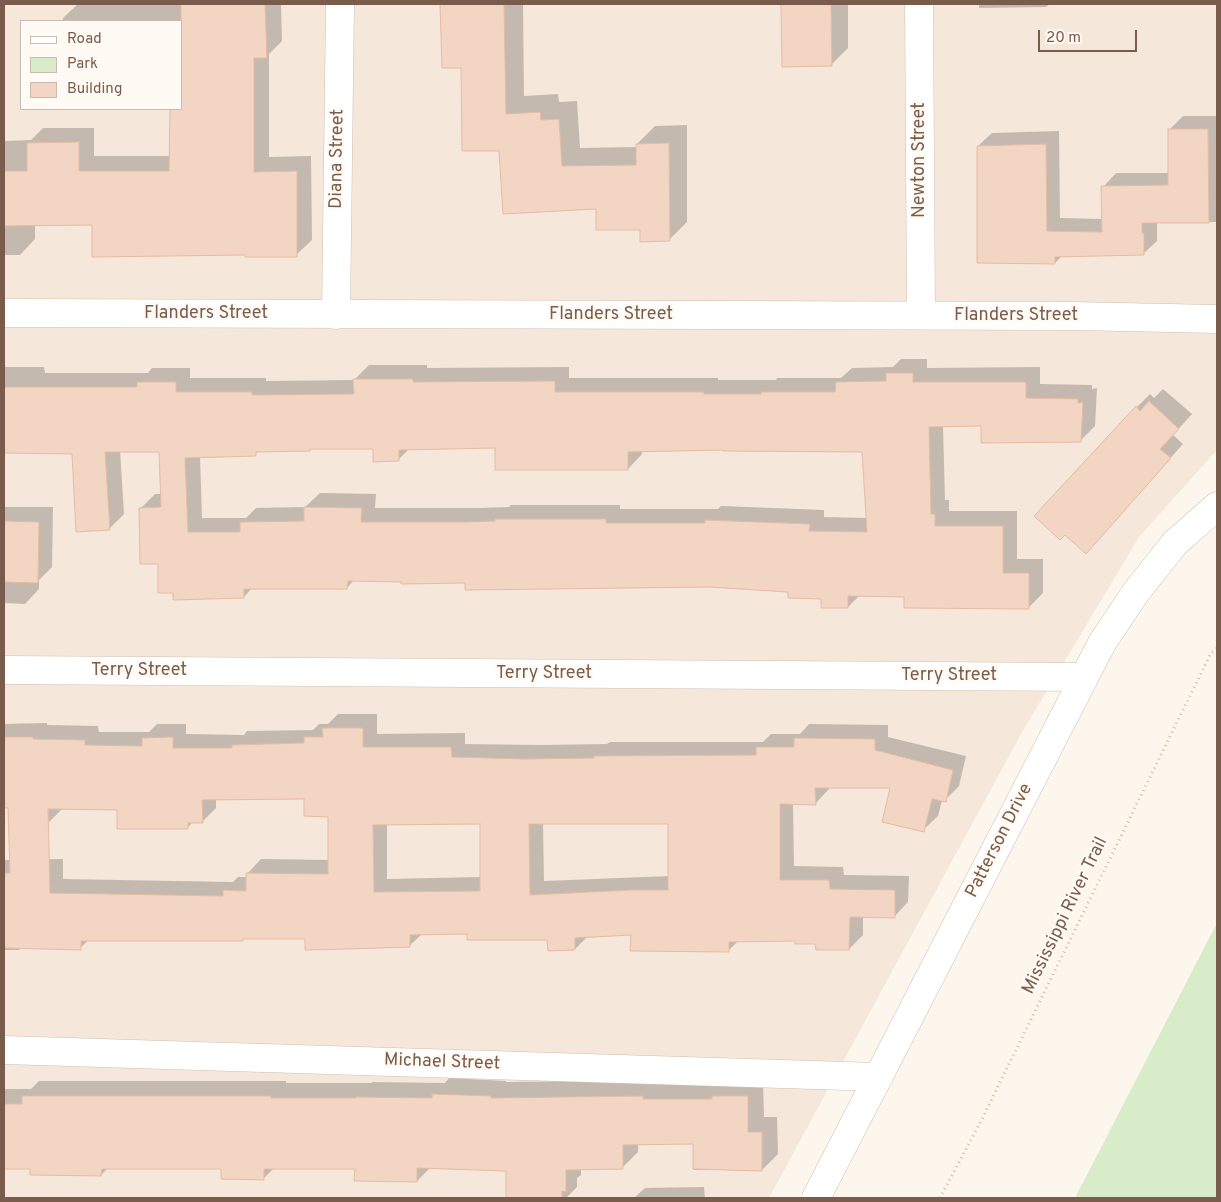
<!DOCTYPE html>
<style>
body{margin:0}
#map{position:relative;width:1221px;height:1202px;overflow:hidden;background:#fdf6ec;font-family:Overpass,sans-serif}
canvas{display:block}
.frame{position:absolute;inset:0;border:5px solid #7a5c4d;pointer-events:none}
.legend{position:absolute;left:20px;top:20px;width:162px;height:90px;box-sizing:border-box;background:#fffaf3;border:1px solid #cabbb1;margin:0;padding:6px 9px;list-style:none;font-size:15px;color:#7a5c4d}
.legend li{display:flex;align-items:center;gap:10px;height:25px}
.legend b{width:25px;border:1px solid #cabbb1}
.scale{position:absolute;left:1038px;top:30px;width:99px;height:22px;box-sizing:border-box;border:2px solid #7a5c4d;border-top:0;padding-left:6px;font-size:15px;line-height:18px;white-space:nowrap;color:#7a5c4d;-webkit-text-stroke:4px #fffaf3;paint-order:stroke}
</style>
<div id="map">
<canvas width="1221" height="1202"></canvas>
<div class="frame"></div>
<ul class="legend">
<li><b style="height:6px;background:#fff"></b>Road</li>
<li><b style="height:14px;background:#d8ecc9"></b>Park</li>
<li><b style="height:14px;background:#f3d5c3"></b>Building</li>
</ul>
<div class="scale">20 m</div>
</div>
<script>
const g = document.querySelector('canvas').getContext('2d');
g.lineJoin = 'round';
function fill(path, color) { g.fillStyle = color; g.fill(path, 'evenodd'); }
const toPath = rows => new Path2D(rows.map(r => 'M' + r).join(''));
function trace(path, color, width, dash) { g.strokeStyle = color; g.lineWidth = width; g.lineCap = dash ? 'butt' : 'round'; g.setLineDash(dash || []); g.stroke(path); }
function drawText(font, color, halo, rows, align = 'center') {
  g.font = font + ' Overpass,sans-serif'; g.lineWidth = 4.5; g.setLineDash([]); g.textBaseline = 'middle'; g.strokeStyle = halo; g.fillStyle = color; for (const [text, x, y, turn = 0] of rows) {
    g.save(); g.translate(x, y); g.rotate((+turn || 0) * Math.PI / 180); g.textAlign = isNaN(turn) ? turn : align; if (halo) g.strokeText(text, 0, 0); g.fillText(text, 0, 0); g.restore();
  }
}
const residential = toPath([
 [4,4,1217,4,1217,450,1139,537,1021,734,769,1198,4,1198],
 [21,21,181,21,181,109,21,109]
]);
const green = toPath([
 [1217,923,1217,1198,1075,1198]
]);
const shadow = toPath([
 [78,4,281,4,282,41,269,54,269,157,311,156,312,240,296,255,246,254,94,224,35,225,35,239,20,255,4,255,4,141,31,140,43,128,94,128,94,156,170,156,171,109,181,109,181,21,63,21,63,18],
 [442,4,523,4,524,96,558,94,559,102,577,101,580,148,637,147,637,144,655,126,687,125,687,222,669,240,597,208,500,150,462,66,443,67],
 [782,4,848,4,848,48,831,65,784,66],
 [979,4,1050,4,1046,7,979,8],
 [1183,116,1217,116,1217,222,1157,222,1157,241,1143,254,1062,256,1055,263,978,146,992,133,1059,131,1060,218,1103,219,1103,187,1116,173,1170,173,1169,130],
 [901,359,927,359,927,368,1040,367,1040,384,1092,385,1092,389,1097,388,1095,426,1080,441,982,424,943,425,945,500,949,500,949,511,1017,511,1017,559,1043,559,1043,593,1028,608,905,595,860,595,848,607,822,598,789,591,709,586,354,580,347,588,252,588,244,597,174,591,159,562,141,508,155,494,162,494,161,450,120,450,124,514,109,529,74,453,4,452,4,367,44,367,45,373,148,373,152,368,190,368,190,378,266,378,266,381,354,380,369,365,427,365,427,368,569,367,569,378,718,378,718,380,776,380,777,378,841,378,852,368,893,367],
 [496,447,628,469,642,454,642,450,724,449,864,450,867,518,824,517,824,510,721,506,718,509,620,509,620,505,511,505,509,507,480,508,375,508,376,494,320,493,305,507,256,508,246,518,202,518,200,456,255,454,259,451,310,450,311,448,374,448,398,460,410,448],
 [1163,389,1192,414,1173,435,1183,444,1086,552,1137,407,1150,394,1154,398],
 [4,507,53,507,52,567,39,580,39,589,25,604,4,603],
 [338,714,377,714,377,734,465,733,465,744,540,745,607,744,610,742,763,742,771,734,800,734,809,724,888,725,888,737,966,756,959,786,945,800,942,800,938,816,923,830,891,787,829,787,829,789,815,804,793,803,794,866,843,867,844,875,909,876,908,902,894,917,863,916,863,935,849,949,796,940,739,940,729,950,632,934,588,936,575,949,548,938,468,933,422,934,409,946,306,938,245,937,242,940,89,940,80,948,22,947,19,950,4,950,4,860,63,859,63,879,233,882,238,877,247,877,247,874,261,859,329,860,330,815,305,798,216,799,216,808,202,822,193,822,187,828,118,809,62,809,48,823,9,807,4,807,4,724,47,723,47,725,98,726,99,732,149,732,157,724,186,724,186,734,244,735,247,731,313,730,319,724,328,724],
 [481,823,481,877,387,879,387,824],
 [543,823,669,823,669,876,544,881],
 [449,1078,506,1081,506,1082,658,1080,763,1081,764,1117,777,1117,778,1154,762,1170,694,1170,694,1143,638,1143,638,1152,622,1168,581,1168,581,1175,577,1178,577,1187,566,1198,508,1198,508,1170,430,1168,417,1181,356,1168,274,1168,263,1179,223,1168,108,1168,101,1175,31,1168,4,1168,4,1089,31,1089,39,1081,286,1081,286,1083,371,1083,373,1082,445,1083],
 [704,1187,705,1198,634,1198,645,1188]
]);
const building = toPath([
 [181,4,265,4,267,58,254,58,254,172,297,171,297,257,245,257,245,255,92,257,92,225,4,226,4,171,27,171,27,143,79,142,79,171,169,171,170,109,181,109,181,4],
 [440,4,504,4,506,114,540,112,541,120,559,119,562,166,636,165,636,144,669,143,670,241,640,242,640,230,596,230,596,209,503,214,499,151,462,151,461,68,442,68,440,4],
 [781,4,831,4,832,66,782,67,781,4],
 [1168,129,1208,129,1209,223,1142,223,1142,233,1144,233,1144,255,1055,257,1055,264,977,263,977,146,1046,144,1047,231,1102,232,1101,186,1168,185,1168,129],
 [886,373,913,373,913,382,1026,382,1026,398,1078,399,1078,403,1083,402,1081,442,981,443,981,426,929,427,931,514,935,514,935,526,1003,526,1003,573,1029,573,1029,609,904,608,904,597,848,596,848,608,821,608,821,599,788,598,788,592,709,587,465,590,465,583,401,584,401,582,348,581,347,589,244,589,244,598,173,600,173,593,158,593,158,564,140,564,139,508,161,507,159,452,105,452,110,530,76,532,72,454,4,453,4,389,6,387,137,387,137,382,176,382,176,392,252,392,252,395,354,394,353,379,413,379,413,382,555,381,555,392,704,392,704,394,761,394,761,392,835,392,836,382,886,381,886,373],
 [495,448,495,470,628,470,628,452,723,450,723,451,862,452,867,532,809,531,810,524,705,520,705,523,606,523,606,519,495,519,495,521,464,522,361,522,362,508,304,507,304,521,240,522,240,532,188,532,185,458,256,456,256,452,310,451,310,449,373,449,373,462,399,461,399,450,495,448],
 [1149,401,1179,429,1160,449,1171,458,1086,554,1065,535,1060,540,1034,516,1136,406,1140,411,1149,401],
 [4,521,39,522,38,583,4,582,4,521],
 [322,728,363,728,363,747,451,747,452,757,525,759,594,758,594,756,756,755,756,747,794,747,794,738,875,739,875,750,953,770,946,802,932,799,924,832,882,822,890,788,815,788,816,805,780,804,780,880,829,880,830,889,895,890,895,918,850,917,849,950,816,950,815,944,795,944,795,941,729,942,729,952,630,951,631,935,575,938,575,950,548,951,547,940,467,940,467,934,410,935,410,947,347,949,305,950,305,939,243,939,243,941,81,941,81,950,4,948,4,873,10,873,8,808,4,808,4,737,33,737,33,739,85,740,85,745,142,746,142,738,173,737,173,748,232,748,232,745,304,743,304,737,323,737,322,728],
 [304,799,304,816,328,817,328,874,246,873,246,891,223,890,223,896,50,893,48,809,117,810,117,829,188,829,188,823,203,823,202,800,304,799],
 [480,824,480,891,374,892,373,825,480,824],
 [529,824,668,824,668,890,631,890,530,895,529,824],
 [432,1094,491,1096,491,1098,643,1096,643,1099,712,1099,712,1096,748,1096,748,1132,762,1132,762,1171,693,1169,693,1144,623,1145,623,1169,566,1170,566,1192,562,1191,562,1198,506,1198,506,1171,417,1168,417,1182,354,1181,355,1169,264,1169,264,1180,221,1179,221,1169,102,1169,101,1176,30,1175,30,1169,4,1169,4,1104,22,1104,22,1096,271,1096,271,1098,356,1098,356,1097,432,1098,432,1094]
]);
const path = toPath([
 [940,1198,981,1121,1211,653,1217,648]
]);
const minor = toPath([
 [919,4,921,315],
 [4,313,1073,316,1217,319],
 [336,315,340,4],
 [4,670,1084,677],
 [4,1050,879,1077]
]);
const tertiary = toPath([
 [816,1198,1102,643,1136,592,1175,543,1217,506]
]);
const streetNames = [
 ["Diana Street",338,159,-89],
 ["Newton Street",920,160,-90],
 ["Flanders Street",206,314],
 ["Flanders Street",611,315],
 ["Flanders Street",1016,316],
 ["Terry Street",139,671],
 ["Terry Street",544,674],
 ["Terry Street",949,676],
 ["Patterson Drive",1000,841,-63],
 ["Mississippi River Trail",1066,916,-64],
 ["Michael Street",442,1063,2]
];
fill(residential, '#f5e8da');
fill(green, '#d8ecc9');
fill(shadow, '#0003');
fill(building, '#f3d5c3');
trace(building, '#e6bba3', 1);
trace(minor, '#d1beb0', 29);
trace(tertiary, '#d1beb0', 29);
trace(path, '#d9b8a5', 3, [1, 4]);
trace(minor, '#fff', 28);
trace(tertiary, '#fff', 28);
drawText('18px', '#7a5c4d', '#fffaf3', streetNames);
</script>
